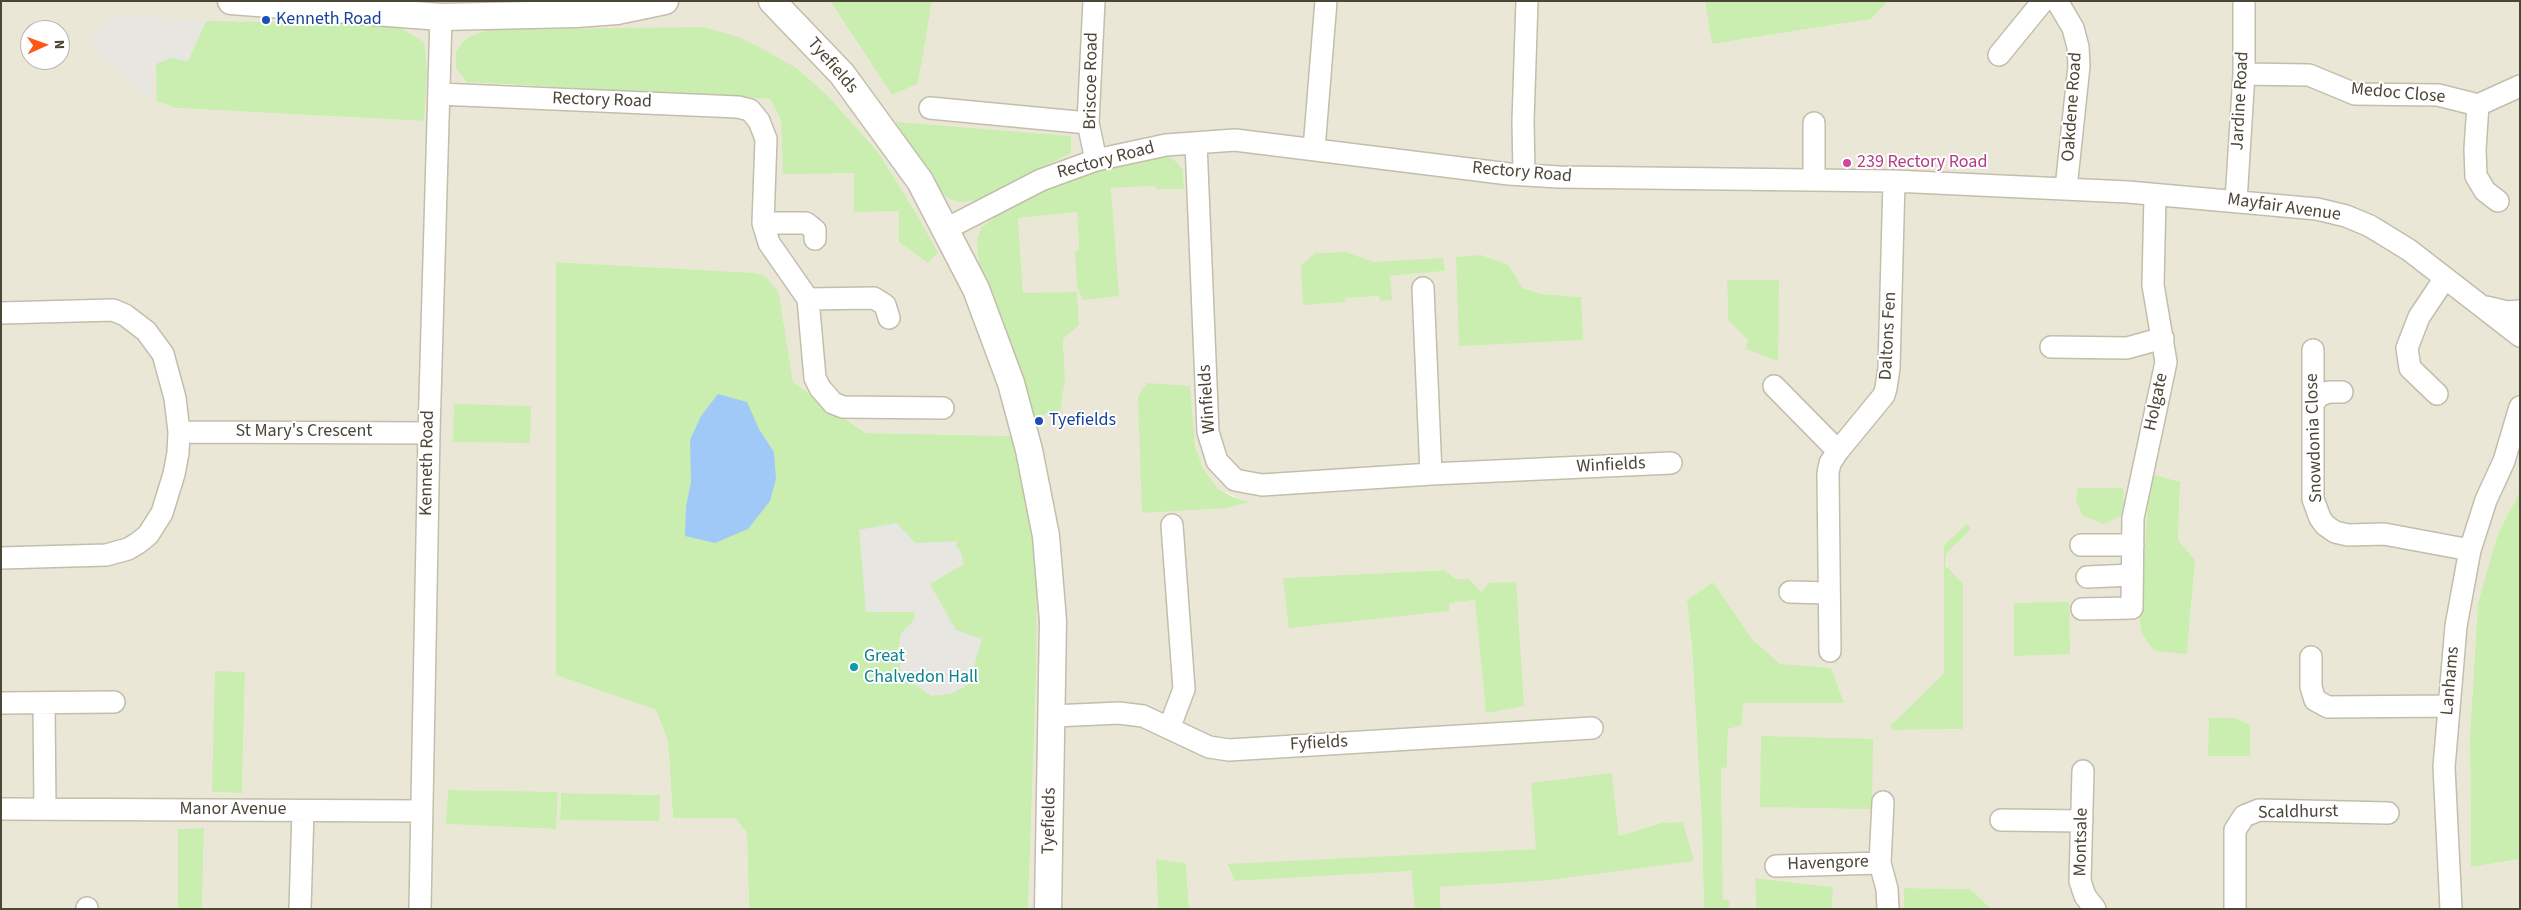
<!DOCTYPE html>
<style>
body{margin:0}
#map{position:relative;width:2521px;height:910px;overflow:hidden;background:#f6f4e9;font-family:"Source Sans 3",sans-serif}
canvas{display:block}
.frame{position:absolute;inset:0;border:2px solid #4b4636;pointer-events:none}
.north{position:absolute;left:20px;top:20px;width:50px;height:50px;box-sizing:border-box;background:#fff;border:1px solid #b7b5af;border-radius:50%;rotate:88deg;font-size:14px;font-weight:700;line-height:20px;text-align:center;color:#4b4636}
.north::after{content:'';display:block;margin:auto;width:18px;height:22px;background:#ff5718;clip-path:polygon(50% 0,100% 100%,50% 72%,0 100%)}
</style>
<div id="map">
<canvas width="2521" height="910"></canvas>
<div class="frame"></div>
<div class="north">N</div>
</div>
<script>
const g = document.querySelector('canvas').getContext('2d');
g.lineJoin = 'round';
function fill(path, color) { g.fillStyle = color; g.fill(path, 'evenodd'); }
const toPath = rows => new Path2D(rows.map(r => 'M' + r).join(''));
function trace(path, color, width, dash) { g.strokeStyle = color; g.lineWidth = width; g.lineCap = dash ? 'butt' : 'round'; g.setLineDash(dash || []); g.stroke(path); }
function drawText(font, color, halo, rows, align = 'center') {
  g.font = font + ' "Source Sans 3",sans-serif'; g.lineWidth = 4; g.setLineDash([]); g.textBaseline = 'middle'; g.strokeStyle = halo; g.fillStyle = color; for (const [text, x, y, turn = 0] of rows) {
    g.save(); g.translate(x, y); g.rotate((+turn || 0) * Math.PI / 180); g.textAlign = isNaN(turn) ? turn : align; if (halo) g.strokeText(text, 0, 0); g.fillText(text, 0, 0); g.restore();
  }
}
const residential = toPath([
 [1,1,830,1,892,95,918,84,932,1,1705,1,1712,44,1871,19,1889,1,2520,1,2520,491,2497,536,2478,603,2470,735,2471,867,2520,859,2520,909,1993,909,1989,908,1970,889,1904,888,1904,909,1832,909,1833,887,1755,878,1756,909,1729,909,1729,900,1723,899,1721,767,1727,767,1728,729,1743,703,1843,703,1831,668,1780,665,1753,640,1713,582,1687,600,1692,647,1702,829,1704,909,1441,909,1440,887,1541,881,1661,823,1619,836,1612,773,1536,849,1227,865,1235,881,1411,871,1415,909,1189,909,1186,863,1156,859,1158,909,1028,909,1036,679,1013,436,867,433,793,382,779,293,766,278,756,273,557,262,556,675,656,710,668,741,673,818,735,818,747,833,749,909,202,909,204,828,178,829,178,909,1,909],
 [30,30,60,30,60,60,30,60],
 [188,61,424,121,176,108],
 [798,69,827,95,878,152,938,252,899,211,854,173,783,139,781,120,770,99,491,84],
 [896,123,1071,136,1071,153],
 [1183,171,1184,189,1158,189,1155,186,1111,188,1118,296,1079,250,1077,212,1018,218,1023,294,1077,292,1079,325,1063,339,1065,378,1026,392,1009,338,979,268,977,240,981,228,1001,212],
 [1346,252,1374,262,1389,262,1444,271,1389,276,1391,300,1379,296,1345,298,1315,253],
 [1507,265,1523,288,1542,294,1581,297,1459,345],
 [1779,280,1748,340,1728,320,1727,281],
 [1192,426,1198,458,1210,479,1218,489,1248,502,1142,513],
 [2180,482,2178,540,2195,560,2187,654,2140,622],
 [1971,529,1946,553,1963,729,1892,730,1891,725,1944,673,1944,545],
 [1445,570,1455,579,1469,579,1482,592,1486,713,1476,600,1449,603,1449,611,1283,578],
 [245,672,242,793,212,792],
 [448,790,558,793,556,829,447,824],
 [561,793,562,793,659,795,560,820]
]);
const green = toPath([
 [830,1,932,1,918,84,892,95],
 [1705,1,1889,1,1871,19,1712,44],
 [206,21,394,24,424,42,427,73,424,121,176,108,157,101,156,64,171,58,188,61],
 [702,27,736,36,766,51,798,69,827,95,878,152,912,207,938,252,928,263,899,242,899,211,854,212,854,173,783,174,781,120,770,99,467,82,456,68,456,52,462,43,469,37,488,30],
 [896,122,1071,136,1071,153,984,197,972,201,960,202,949,199,940,191],
 [1164,156,1173,159,1179,165,1183,171,1184,189,1157,189,1154,186,1111,188,1119,296,1083,300,1077,286,1075,251,1079,250,1077,212,1018,218,1023,293,1077,292,1079,325,1063,339,1065,378,1060,412,1032,416,1009,338,979,268,977,240,981,228,1001,212,1046,189,1112,165],
 [1346,252,1374,262,1443,258,1445,271,1390,276,1392,300,1380,301,1379,296,1345,298,1345,302,1303,305,1301,266,1315,253],
 [1481,255,1508,265,1523,288,1542,294,1581,297,1583,340,1459,346,1456,257],
 [556,262,756,273,766,277,779,293,793,382,866,433,1013,436,1037,559,1036,679,1028,909,749,909,747,833,735,818,673,818,668,741,656,710,556,675],
 [1727,280,1779,280,1778,361,1746,349,1748,340,1728,320],
 [1147,383,1190,386,1195,446,1203,468,1218,489,1233,497,1249,502,1227,508,1142,513,1138,396],
 [454,404,531,406,530,443,453,442],
 [2150,474,2180,482,2178,540,2195,560,2187,654,2154,651,2142,634,2140,622],
 [2078,488,2123,488,2124,502,2121,516,2103,524,2083,516,2076,500],
 [2520,491,2520,859,2471,867,2470,735,2478,603,2497,536],
 [1967,524,1971,529,1946,554,1946,566,1963,584,1963,729,1892,730,1891,725,1944,673,1944,545],
 [1445,570,1455,579,1469,579,1482,592,1489,583,1516,582,1524,706,1486,713,1475,600,1449,603,1449,611,1289,628,1283,578],
 [1713,582,1753,640,1780,664,1831,668,1844,703,1743,703,1742,725,1728,729,1727,767,1721,768,1723,899,1729,900,1729,909,1704,909,1702,829,1692,647,1687,600],
 [2069,602,2070,654,2014,656,2014,603],
 [215,671,245,672,242,793,212,792],
 [2209,718,2235,718,2250,725,2250,756,2208,756],
 [1761,736,1873,739,1872,809,1760,807],
 [1612,773,1619,836,1661,823,1683,822,1694,861,1541,881,1440,887,1441,909,1415,909,1411,871,1235,881,1227,864,1536,849,1531,783],
 [448,790,558,792,556,829,446,824],
 [561,793,660,795,659,821,560,820],
 [204,828,202,909,178,909,178,829],
 [1156,859,1186,863,1189,909,1158,909],
 [1755,878,1833,887,1832,909,1756,909],
 [1904,888,1970,889,1989,907,1993,909,1904,909]
]);
const parking = toPath([
 [115,14,206,21,188,61,171,58,156,64,149,100,86,42],
 [896,523,916,543,957,541,956,546,960,550,964,564,930,584,956,630,982,639,969,684,951,694,931,696,901,674,898,651,901,633,915,619,914,612,866,612,859,530]
]);
const water = toPath([
 [718,394,747,402,759,429,774,452,776,479,770,501,748,529,715,543,685,536,686,506,691,482,690,440,701,416]
]);
const minor = toPath([
 [1094,1,1088,123,1096,160],
 [2057,1,2073,28,2078,47,2079,66,2066,188],
 [1999,55,2043,1],
 [2244,74,2309,75,2355,94,2438,95,2478,105,2520,86],
 [439,94,738,107,750,110,759,121,766,139,763,223,769,243,808,299,815,378,820,388,833,403,843,407,943,408],
 [2478,105,2475,149,2476,176,2485,191,2498,201],
 [930,108,1088,123],
 [1814,123,1814,179],
 [1196,143,1208,432,1217,461,1235,480,1262,485,1431,474,1671,463],
 [1314,149,1326,1],
 [1524,175,1523,121,1527,1],
 [2236,201,2244,74,2244,1],
 [763,223,806,223,815,230,815,239],
 [946,229,1041,180,1096,160,1166,145,1235,140,1509,174,1559,177,1894,181,2128,192,2317,209,2346,216,2370,226,2409,250,2520,336],
 [1423,288,1431,474],
 [808,299,874,298,885,305,889,318],
 [2486,307,2507,312,2520,311],
 [1,313,113,310,125,315,146,331,163,354,175,398,179,432,178,453,174,474,162,513,148,535,138,543,128,549,106,555,1,558],
 [2051,347,2127,348,2163,338],
 [2313,350,2313,499,2320,518,2325,525,2335,532,2348,535,2384,534,2470,550],
 [1774,386,1838,451],
 [2437,394,2410,368,2407,348,2419,317,2445,278],
 [2313,403,2320,395,2329,392,2342,392],
 [179,432,429,433],
 [2081,545,2133,545],
 [2087,577,2132,575],
 [1790,592,1829,593],
 [2082,609,2132,608,2133,518,2166,362,2153,285,2155,195],
 [1830,651,1828,473,1830,463,1838,451,1884,395,1886,388,1889,368,1894,181],
 [2311,657,2311,687,2315,700,2328,707,2448,706],
 [1,703,114,702],
 [44,703,45,809],
 [1053,716,1119,713,1143,716,1209,747,1229,750,1592,728],
 [1170,726,1184,689,1172,525],
 [2083,771,2080,881,2085,896,2095,909],
 [1883,802,1880,863,1887,889,1888,909],
 [1,809,421,811],
 [2001,820,2082,821],
 [1776,866,1880,863],
 [87,908,87,909],
 [300,909,303,811],
 [420,909,429,433,441,17],
 [2235,909,2235,830,2244,816,2259,810,2388,813],
 [2451,909,2444,767,2456,626,2470,550,2486,500,2504,461,2520,407]
]);
const tertiary = toPath([
 [231,1,441,17,576,14,617,11,665,1],
 [772,1,842,74,920,181,976,289,1011,383,1029,450,1046,536,1053,621,1048,909]
]);
const markers = [
 [266,20,5,"#1a4fb4"],
 [1847,163,5,"#d1479c"],
 [1039,421,5,"#1a4fb4"],
 [854,667,5,"#0f9aa8"]
];
const transitNames = [
 ["Kenneth Road",276,20],
 ["Tyefields",1049,421]
];
const streetNames = [
 ["Tyefields",832,66,49],
 ["Briscoe Road",1092,81,-89],
 ["Medoc Close",2398,94,5],
 ["Rectory Road",602,101,2],
 ["Jardine Road",2241,101,-87],
 ["Oakdene Road",2073,107,-86],
 ["Rectory Road",1106,161,-15],
 ["Rectory Road",1522,173,5],
 ["Mayfair Avenue",2284,208,8],
 ["Daltons Fen",1889,336,-87],
 ["Winfields",1208,399,-94],
 ["Holgate",2157,402,-78],
 ["St Mary's Crescent",304,432],
 ["Snowdonia Close",2315,438,-92],
 ["Kenneth Road",428,463,-89],
 ["Winfields",1611,466,-3],
 ["Lanhams",2451,681,-85],
 ["Fyfields",1319,744,-3],
 ["Manor Avenue",233,810],
 ["Scaldhurst",2298,813,-1],
 ["Tyefields",1050,821,-89],
 ["Montsale",2082,842,-89],
 ["Havengore",1828,864,-2]
];
const hotelNames = [
 ["239 Rectory Road",1857,163]
];
const cultureNames = [
 ["Great",864,657],
 ["Chalvedon Hall",864,678]
];
fill(residential, '#ebe7d7');
fill(green, '#c9eeaf');
fill(parking, '#e7e6e1');
fill(water, '#a1c9f8');
trace(minor, '#c3beab', 24);
trace(tertiary, '#c3beab', 29);
trace(minor, '#fff', 21);
trace(tertiary, '#fff', 26);
for (const [x, y, r, color] of markers) { const dot = new Path2D(); dot.arc(x, y, r, 0, 2 * Math.PI); g.fillStyle = color; g.fill(dot); trace(dot, '#fff', 2); }
drawText('18px', '#164399', '#fff', transitNames, 'left');
drawText('18px', '#4b4636', '#fff', streetNames);
drawText('18px', '#b23c85', '#fff', hotelNames, 'left');
drawText('18px', '#0d838f', '#fff', cultureNames, 'left');
</script>
